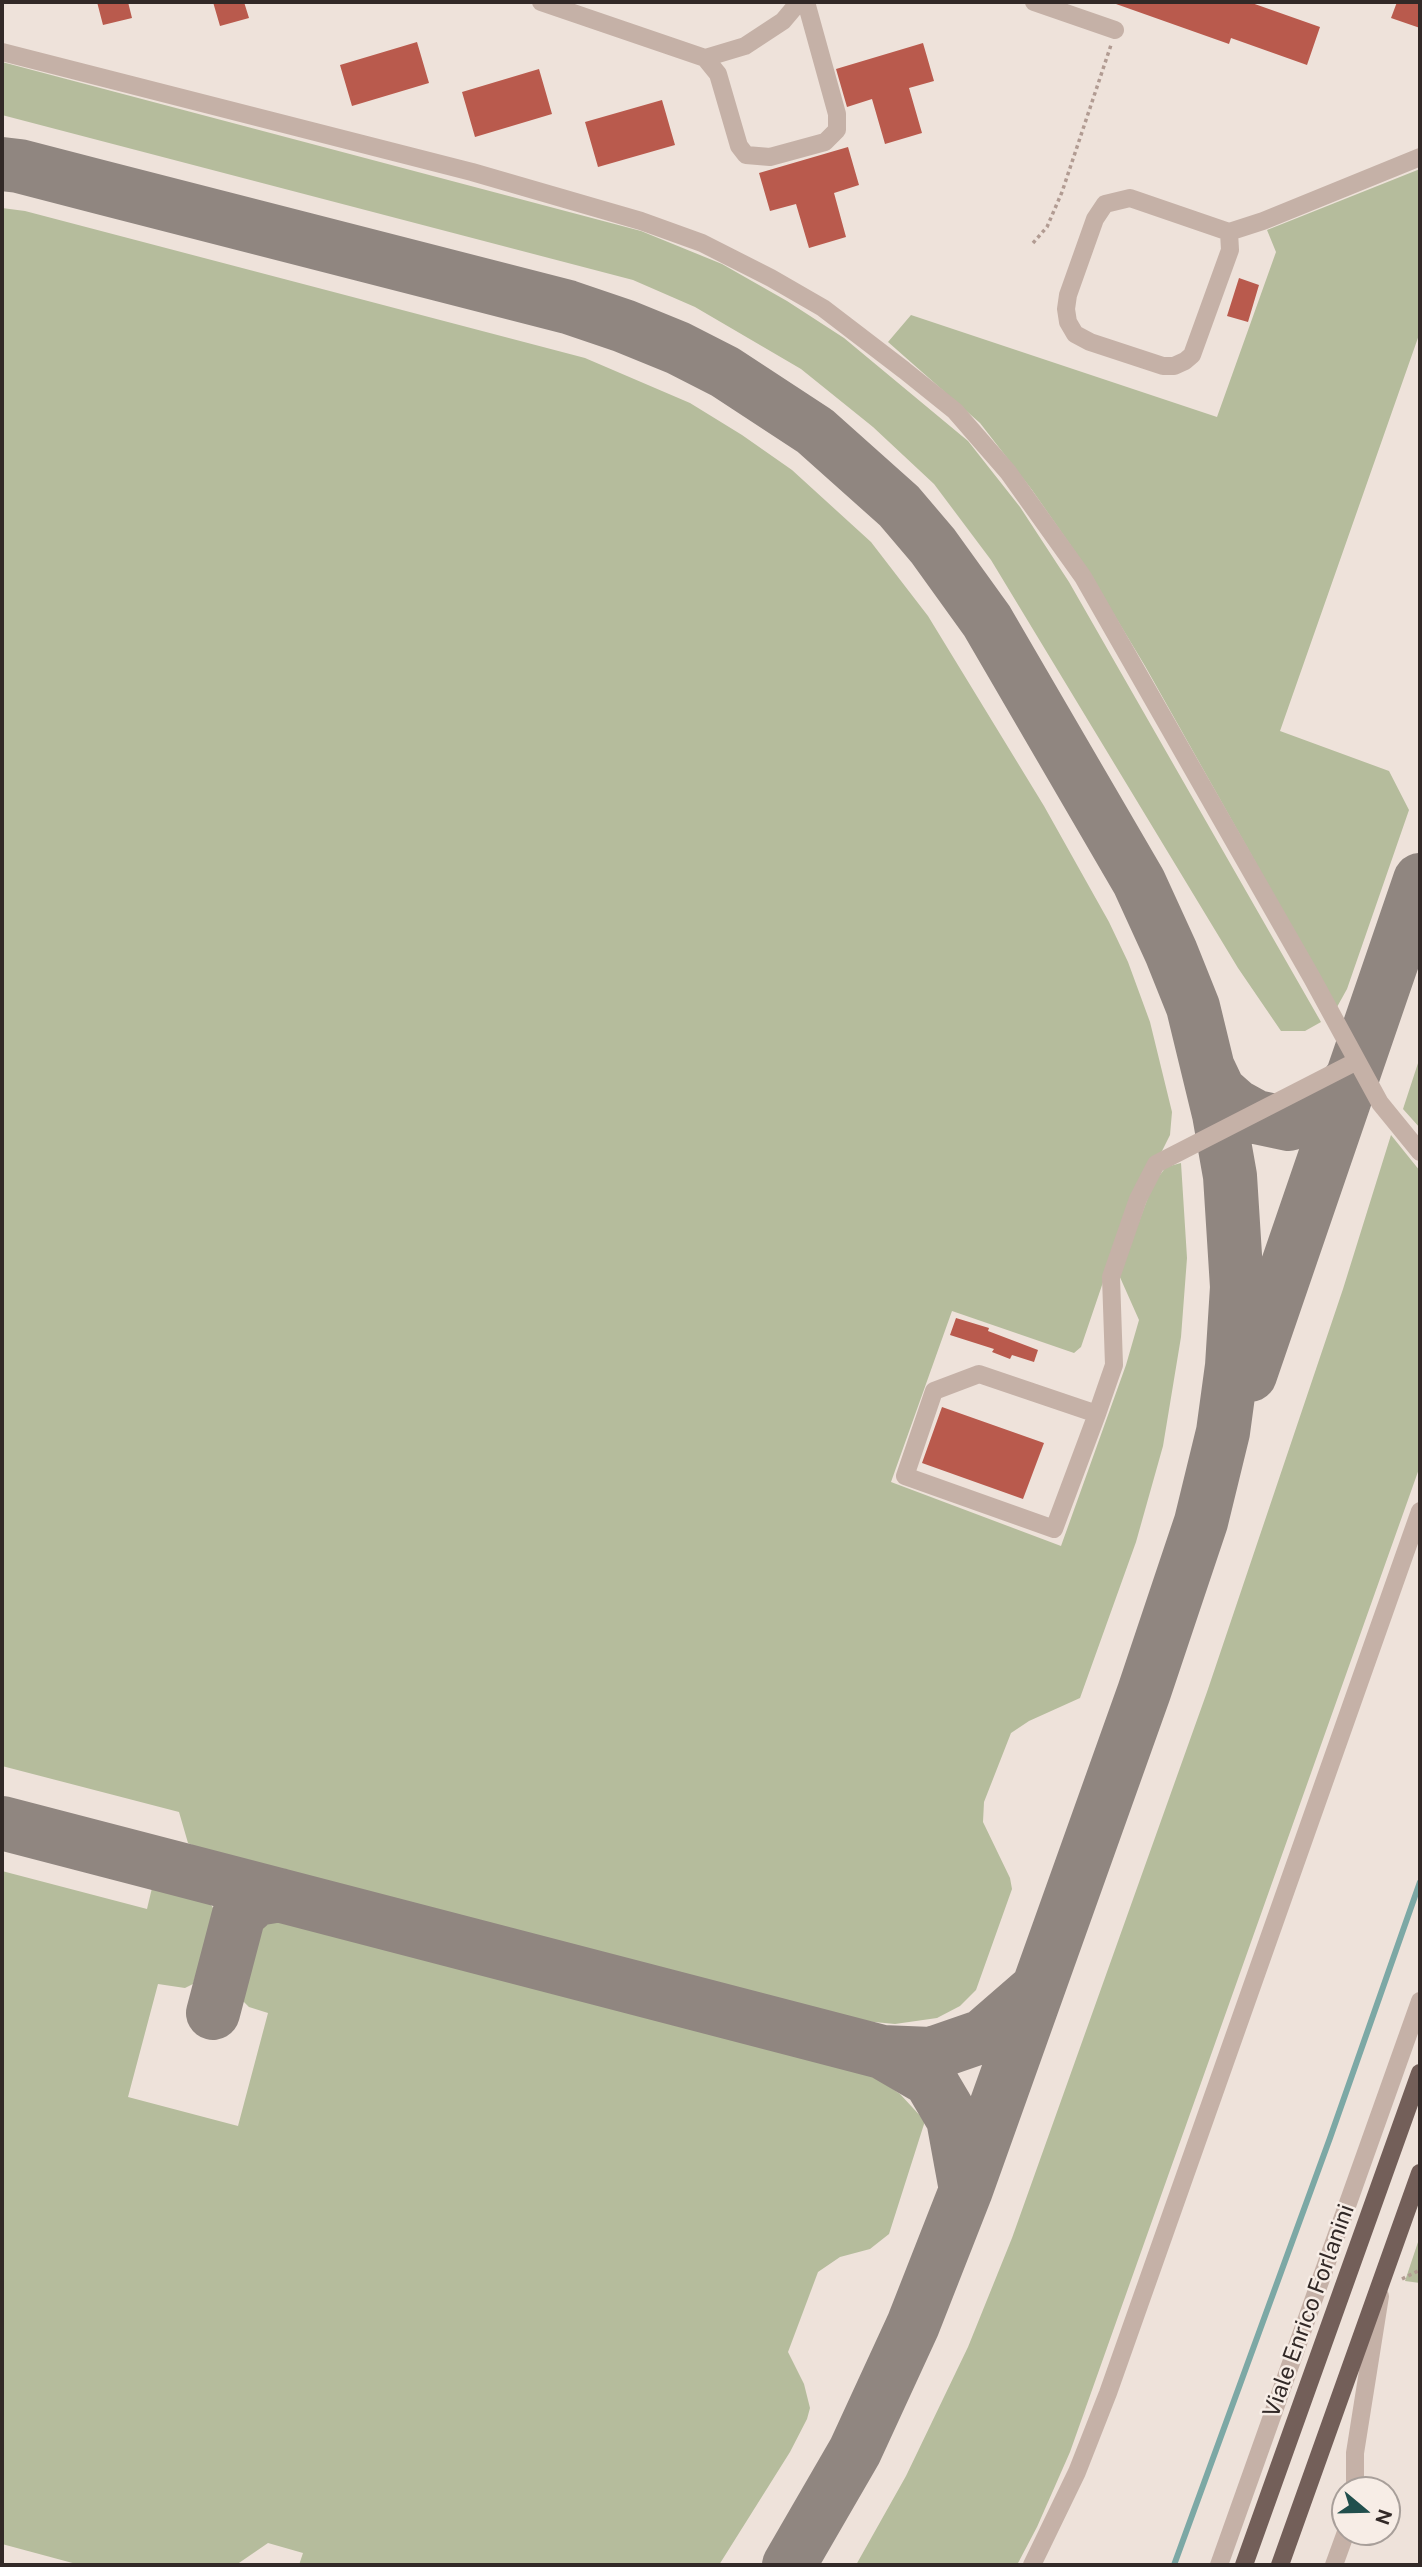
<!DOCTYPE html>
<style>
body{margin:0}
#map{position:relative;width:1422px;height:2567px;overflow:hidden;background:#eee2da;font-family:"Public Sans",sans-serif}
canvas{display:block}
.frame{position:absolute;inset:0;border:4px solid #322927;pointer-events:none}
.north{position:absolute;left:1331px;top:2476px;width:70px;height:70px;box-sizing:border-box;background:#f7ede6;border:2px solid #a89f9a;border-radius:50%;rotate:109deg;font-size:19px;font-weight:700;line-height:28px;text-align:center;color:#322927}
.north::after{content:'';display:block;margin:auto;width:24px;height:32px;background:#214f4d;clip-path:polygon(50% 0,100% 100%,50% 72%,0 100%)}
</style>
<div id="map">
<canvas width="1422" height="2567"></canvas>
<div class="frame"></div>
<div class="north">N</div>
</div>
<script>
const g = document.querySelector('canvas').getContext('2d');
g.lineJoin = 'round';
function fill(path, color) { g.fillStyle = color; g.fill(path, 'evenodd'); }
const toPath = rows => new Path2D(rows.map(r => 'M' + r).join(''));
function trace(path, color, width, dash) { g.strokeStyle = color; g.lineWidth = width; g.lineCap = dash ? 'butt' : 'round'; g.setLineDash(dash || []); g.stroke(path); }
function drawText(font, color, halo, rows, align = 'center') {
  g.font = font + ' "Public Sans",sans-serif'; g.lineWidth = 5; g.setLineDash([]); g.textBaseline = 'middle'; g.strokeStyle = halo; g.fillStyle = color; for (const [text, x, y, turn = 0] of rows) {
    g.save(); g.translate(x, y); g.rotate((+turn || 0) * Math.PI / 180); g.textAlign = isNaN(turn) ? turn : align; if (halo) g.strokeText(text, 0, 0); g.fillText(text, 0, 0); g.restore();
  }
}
const green = toPath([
 [2,62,641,231,722,264,787,301,844,338,968,441,1020,507,1069,582,1321,1022,1305,1031,1281,1031,1238,968,991,560,934,484,873,427,801,369,695,307,633,280,2,115],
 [1420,169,1420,332,1280,731,1389,771,1409,810,1347,989,1337,1007,1145,666,1083,563,1032,490,980,423,888,342,911,315,1217,417,1276,252,1267,230],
 [2,208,25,211,585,358,690,403,742,435,792,470,871,542,928,616,1044,806,1109,922,1128,962,1150,1022,1172,1112,1170,1135,1162,1151,1148,1164,1136,1185,1081,1347,1074,1353,952,1311,891,1482,1061,1546,1126,1365,1139,1320,1119,1275,1153,1184,1166,1167,1181,1163,1187,1258,1181,1337,1163,1446,1136,1542,1080,1698,1029,1721,1011,1733,984,1802,983,1822,1010,1878,1012,1889,976,1990,960,2006,937,2018,895,2024,853,2020,197,1847,188,1843,179,1812,2,1766],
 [1420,1057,1420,1128,1403,1109],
 [1391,1135,1420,1171,1420,1466,1070,2452,1037,2527,1017,2565,856,2565,906,2476,968,2347,1012,2238,1207,1692,1343,1289],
 [2,1871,147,1909,152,1888,206,1901,212,1906,215,1913,193,1984,185,1988,158,1984,128,2097,238,2126,268,2013,249,2007,243,2001,242,1996,263,1926,267,1920,274,1917,846,2065,874,2076,900,2094,925,2121,889,2234,870,2249,840,2257,818,2272,788,2352,804,2384,810,2408,807,2419,790,2452,719,2565,299,2565,303,2553,268,2543,236,2565,80,2565,2,2544],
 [1420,2236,1420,2283,1405,2281]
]);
const stream = toPath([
 [1174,2565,1330,2138,1420,1882]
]);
const taxiway = toPath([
 [2,164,19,166,100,187,568,307,624,326,678,348,725,372,815,431,899,506,933,546,987,621,1139,882,1171,952,1193,1007,1219,1114,1230,1176,1237,1287,1232,1366,1223,1432,1201,1522,1144,1692,966,2190,913,2325,855,2451,789,2565],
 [1209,1070,1219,1091,1236,1106,1256,1117,1289,1124,1322,1113,1337,1102,1350,1080],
 [1250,1375,1420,880],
 [2,1823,882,2052,931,2054,983,2036,1036,1990],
 [213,2013,239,1914,256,1899,280,1895],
 [882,2052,930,2080,953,2119,966,2190]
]);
const building = toPath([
 [97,2,128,2,132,18,103,25],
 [213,2,244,2,249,18,220,26],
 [1116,2,1249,2,1320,27,1307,65,1231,38,1229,44,1116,4],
 [1397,2,1420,2,1420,28,1391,18],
 [417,42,429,83,352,106,340,65],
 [923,43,934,81,909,88,922,133,885,144,872,99,847,107,836,69],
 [539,69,552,114,475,137,462,92],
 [662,100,675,145,598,167,585,122],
 [848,147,859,185,834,193,846,237,809,248,796,204,770,211,759,173],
 [1239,278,1259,285,1248,322,1227,316],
 [956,1318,989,1328,988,1331,1038,1350,1034,1362,1012,1355,1010,1359,992,1352,994,1349,950,1335],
 [942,1407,1044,1443,1023,1499,922,1463]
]);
const path = toPath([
 [1033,243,1047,227,1062,192,1111,45],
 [1402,2279,1420,2270]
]);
const minor = toPath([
 [541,2,705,58,745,46,783,21,799,2],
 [1034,2,1115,30],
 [2,52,472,172,641,221,702,243,771,278,823,308,904,370,955,411,1008,472,1083,577,1312,978,1380,1103,1420,1152],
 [705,58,718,74,739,146,746,155,770,157,825,142,837,130,837,114,806,2],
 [1229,232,1230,250,1192,355,1185,361,1174,366,1163,366,1090,342,1075,334,1068,322,1066,309,1068,295,1095,219,1105,204,1130,198,1229,232,1263,221,1420,157],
 [1097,1414,1054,1529,905,1476,934,1391,979,1374,1097,1414,1114,1365,1111,1277,1138,1199,1156,1164,1357,1061],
 [1355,2490,1355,2453,1380,2296],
 [1032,2565,1077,2472,1108,2393,1420,1511],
 [1219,2565,1420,2001],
 [1334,2565,1346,2532]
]);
const major = toPath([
 [1244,2565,1420,2073],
 [1280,2565,1420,2173]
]);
const streetNames = [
 ["Viale Enrico Forlanini",1309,2311,-70]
];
fill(green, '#b5bc9c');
trace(stream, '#7ca8a5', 6);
trace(taxiway, '#908680', 54);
fill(building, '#b95a4d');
trace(path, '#b19b92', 3.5, [3.5, 3.5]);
trace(minor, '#c5b1a7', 18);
trace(major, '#735f59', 18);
drawText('23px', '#322927', '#f7ede6', streetNames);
</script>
